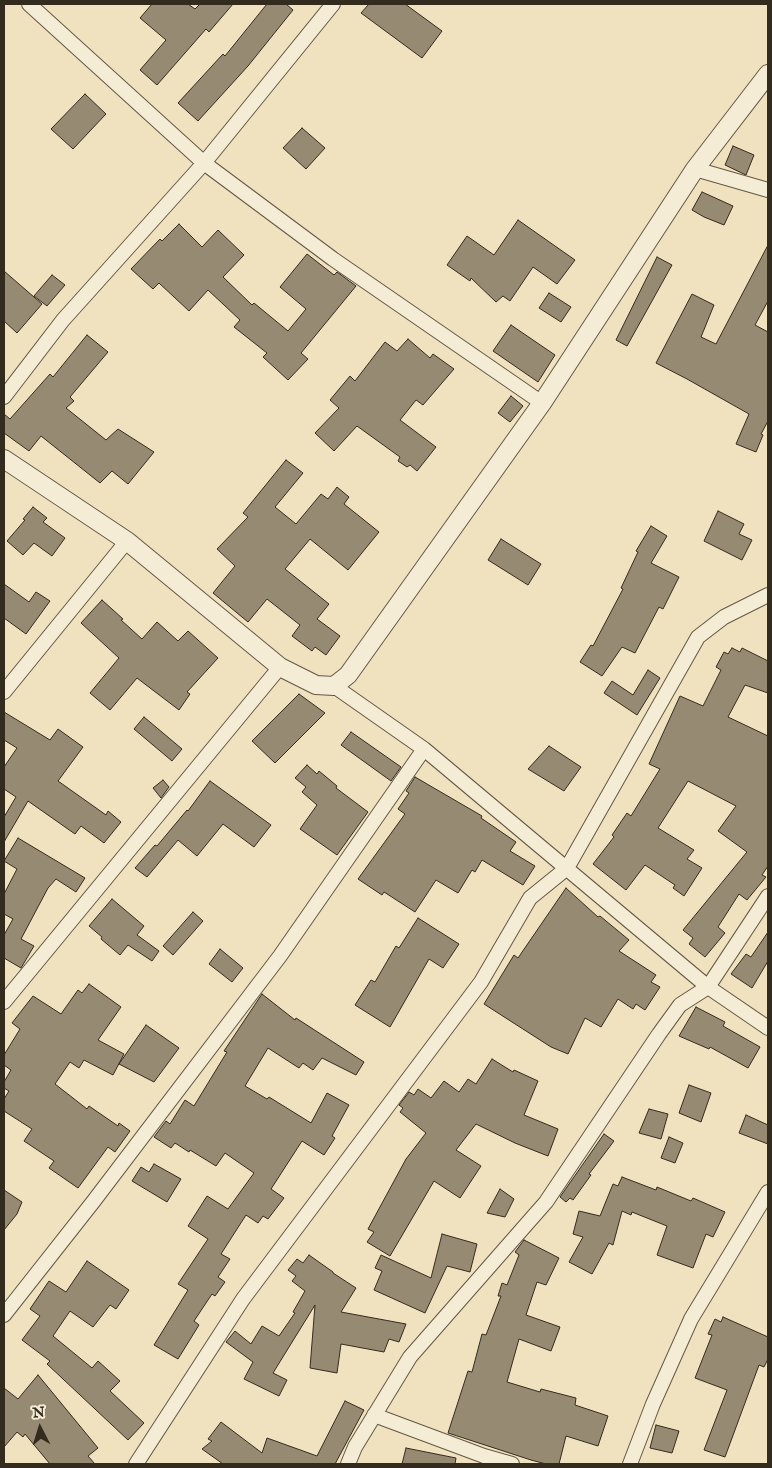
<!DOCTYPE html>
<style>
body{margin:0}
#map{position:relative;width:772px;height:1468px;overflow:hidden;background:#f0e1bf;font-family:"IM FELL English",serif}
canvas{display:block}
.frame{position:absolute;inset:0;border:5px solid #342b1f;pointer-events:none}
.north{position:absolute;left:15px;top:1403px;width:50px;height:50px;-webkit-text-stroke:4px #f5ecd5;paint-order:stroke;rotate:355deg;font-size:14px;font-weight:700;line-height:20px;text-align:center;color:#342b1f}
.north::after{content:'';display:block;margin:auto;width:18px;height:22px;background:#342b1f;clip-path:polygon(50% 0,100% 100%,50% 72%,0 100%)}
</style>
<div id="map">
<canvas width="772" height="1468"></canvas>
<div class="frame"></div>
<div class="north">N</div>
</div>
<script>
const g = document.querySelector('canvas').getContext('2d');
g.lineJoin = 'round';
function fill(path, color) { g.fillStyle = color; g.fill(path, 'evenodd'); }
const toPath = rows => new Path2D(rows.map(r => 'M' + r).join(''));
function trace(path, color, width, dash) { g.strokeStyle = color; g.lineWidth = width; g.lineCap = dash ? 'butt' : 'round'; g.setLineDash(dash || []); g.stroke(path); }
const building = toPath([
 [152,4,188,4,195,9,200,4,233,4,209,32,206,29,157,85,140,70,166,40,140,18,152,4],
 [267,4,286,4,293,10,248,66,198,121,178,103,223,54,225,56,267,4],
 [369,4,405,4,442,31,422,58,361,13,369,4],
 [85,94,106,114,73,149,51,129,85,94],
 [302,128,325,148,306,169,283,148,302,128],
 [733,146,754,155,746,175,725,165,733,146],
 [702,192,733,206,724,225,704,217,692,210,702,192],
 [518,220,575,260,557,284,533,267,510,301,503,296,496,302,471,278,470,281,447,265,467,236,494,255,518,220],
 [179,224,202,247,218,230,244,255,223,277,252,305,254,303,288,331,306,309,280,287,307,254,334,275,337,272,356,286,301,353,308,359,288,380,263,357,267,353,234,327,240,320,208,290,189,311,159,283,153,289,131,269,160,239,162,241,179,224],
 [768,245,768,301,755,325,768,332,768,421,761,434,763,435,756,452,736,444,749,414,687,379,656,363,692,294,714,305,701,337,716,344,768,245],
 [657,257,672,265,627,346,616,340,657,257],
 [4,271,42,304,17,333,4,321,4,271],
 [52,275,65,285,47,306,34,296,52,275],
 [549,293,571,307,561,322,539,308,549,293],
 [511,325,555,355,538,382,493,351,511,325],
 [87,335,108,352,70,397,74,401,66,408,106,440,118,429,154,452,128,484,112,471,100,483,41,436,29,451,4,433,4,414,10,419,50,374,53,377,87,335],
 [408,339,430,358,433,354,454,369,423,405,416,400,400,420,436,447,417,471,410,465,407,467,398,461,400,457,357,426,334,451,315,433,339,408,330,400,350,376,355,381,385,342,397,351,408,339],
 [511,396,523,406,510,422,498,413,511,396],
 [286,460,303,473,275,507,296,524,321,494,328,499,337,487,349,497,344,504,379,532,348,570,310,539,285,569,329,604,317,619,340,636,326,655,315,647,312,651,292,636,300,625,267,599,248,622,213,593,235,566,217,549,248,517,243,513,286,460],
 [33,507,47,518,43,522,65,538,52,556,34,543,23,555,7,541,25,520,23,519,33,507],
 [718,511,744,524,739,534,752,540,742,560,704,541,718,511],
 [651,526,667,536,651,563,679,577,663,609,659,607,635,653,622,647,602,676,580,662,591,645,593,646,623,589,621,588,638,552,636,551,651,526],
 [501,539,541,564,528,585,488,560,501,539],
 [4,584,29,602,36,592,50,601,26,634,4,618,4,584],
 [102,600,123,619,121,620,142,639,157,622,178,641,188,631,218,658,187,692,190,694,179,710,137,678,110,710,90,693,119,658,81,623,102,600],
 [732,648,740,652,742,648,768,661,768,693,745,685,728,717,768,736,768,866,762,875,766,877,747,900,739,894,718,927,725,933,705,957,689,944,693,938,683,930,747,852,718,831,736,806,688,781,658,828,694,850,687,859,702,868,684,896,673,888,675,885,645,865,626,890,593,864,614,837,612,835,627,813,631,816,660,769,649,764,680,696,703,706,721,670,716,667,724,652,728,654,732,648],
 [648,670,660,678,637,715,604,693,612,681,633,695,648,670],
 [299,694,325,713,275,763,252,741,299,694],
 [4,712,50,740,58,729,83,747,58,781,106,815,108,811,121,822,104,843,81,826,75,834,28,801,4,842,4,817,16,797,4,789,4,767,17,748,4,740,4,712],
 [144,717,182,749,172,761,134,729,144,717],
 [351,732,401,767,391,781,341,745,351,732],
 [549,746,581,767,564,791,528,769,549,746],
 [307,765,317,774,319,771,337,786,336,788,368,812,337,855,300,829,317,805,302,792,306,787,295,778,307,765],
 [415,777,482,816,481,818,516,842,510,851,535,866,523,885,482,860,475,872,472,870,458,893,436,880,415,912,384,892,382,895,358,879,405,814,398,809,409,793,406,791,415,777],
 [163,780,169,787,161,798,153,788,163,780],
 [210,781,271,825,254,847,223,824,197,856,178,840,147,877,135,868,155,845,157,846,187,810,188,811,210,781],
 [18,838,85,878,76,892,56,879,48,888,21,939,34,946,21,968,4,958,4,935,13,919,4,914,4,894,17,869,4,861,18,838],
 [566,888,598,917,600,916,629,940,619,951,656,975,651,982,660,987,645,1010,636,1004,633,1009,618,999,601,1027,585,1018,568,1054,551,1047,484,1004,514,955,518,958,566,888],
 [112,899,144,926,137,935,159,951,152,961,128,945,120,955,101,939,102,937,89,926,112,899],
 [193,912,203,921,173,955,163,946,193,912],
 [418,918,459,944,443,968,429,959,390,1027,355,1005,371,980,375,982,396,946,399,948,418,918],
 [768,932,768,961,752,988,731,974,746,954,751,957,768,932],
 [220,949,243,968,232,982,209,964,220,949],
 [89,984,121,1007,98,1040,124,1054,113,1075,84,1060,79,1068,70,1062,55,1084,87,1109,89,1106,118,1126,119,1123,130,1131,115,1152,108,1147,78,1188,49,1168,54,1161,24,1141,32,1129,4,1111,4,1099,9,1091,4,1088,4,1082,11,1070,4,1065,4,1055,20,1029,12,1023,33,996,61,1014,78,990,82,993,89,984],
 [262,994,295,1020,296,1018,364,1062,356,1075,322,1058,313,1070,303,1063,299,1068,268,1048,245,1086,267,1099,269,1097,311,1123,327,1093,349,1105,332,1136,335,1138,324,1155,302,1141,271,1189,284,1198,268,1219,263,1216,258,1223,246,1215,221,1254,230,1259,218,1277,225,1282,215,1296,212,1294,194,1321,199,1325,178,1359,154,1345,188,1290,178,1284,208,1239,188,1226,207,1196,228,1209,254,1173,225,1153,216,1166,190,1150,189,1152,175,1143,171,1148,154,1137,166,1121,170,1124,185,1100,194,1106,227,1052,224,1051,262,994],
 [696,1007,725,1022,723,1026,760,1047,748,1068,710,1047,709,1049,679,1036,696,1007],
 [146,1025,179,1048,154,1082,119,1064,146,1025],
 [492,1059,513,1072,514,1070,538,1081,524,1115,558,1129,548,1156,515,1143,476,1124,456,1150,481,1166,460,1198,434,1181,390,1256,367,1242,374,1232,368,1229,406,1159,426,1133,400,1112,403,1108,399,1105,409,1092,414,1095,418,1089,431,1098,444,1081,459,1092,468,1079,476,1084,492,1059],
 [689,1085,711,1093,701,1122,679,1113,689,1085],
 [649,1109,668,1114,661,1139,639,1133,649,1109],
 [746,1115,768,1125,768,1144,739,1133,746,1115],
 [604,1134,614,1141,589,1174,591,1175,573,1200,570,1198,566,1202,560,1197,604,1134],
 [669,1137,683,1143,675,1163,661,1158,669,1137],
 [154,1164,181,1179,167,1202,132,1181,141,1167,149,1172,154,1164],
 [622,1177,656,1190,657,1187,691,1201,693,1198,725,1212,713,1237,706,1234,693,1268,657,1255,667,1226,632,1212,631,1215,622,1211,613,1245,609,1243,592,1274,569,1262,583,1237,573,1234,579,1211,600,1216,613,1184,618,1186,622,1177],
 [500,1189,514,1199,505,1217,487,1213,500,1189],
 [4,1190,22,1202,17,1214,4,1230,4,1190],
 [442,1234,477,1244,470,1272,447,1266,425,1313,374,1290,382,1271,375,1268,381,1255,431,1278,442,1234],
 [524,1240,559,1258,546,1285,537,1282,526,1315,560,1327,551,1351,519,1339,507,1382,540,1392,541,1389,576,1398,575,1405,608,1416,598,1446,566,1436,559,1464,546,1464,531,1460,448,1433,468,1371,472,1372,482,1334,486,1335,501,1296,498,1296,502,1283,507,1285,519,1255,515,1252,524,1240],
 [309,1255,333,1272,333,1273,356,1288,341,1312,406,1324,399,1342,389,1339,384,1352,341,1344,337,1373,310,1368,315,1305,273,1373,287,1380,279,1396,244,1379,253,1362,226,1342,235,1331,251,1344,262,1326,279,1336,295,1313,293,1312,305,1291,292,1281,296,1276,288,1270,297,1259,303,1263,309,1255],
 [87,1261,129,1290,116,1309,110,1305,93,1327,70,1311,53,1336,92,1368,98,1361,120,1381,110,1391,144,1423,128,1440,47,1364,50,1361,22,1340,40,1316,30,1309,49,1281,66,1292,87,1261],
 [723,1317,768,1337,768,1359,764,1367,759,1365,725,1457,704,1450,727,1390,695,1378,712,1335,708,1334,715,1319,721,1322,723,1317],
 [38,1375,98,1448,88,1456,95,1464,50,1464,25,1434,23,1437,17,1432,4,1447,4,1388,18,1399,38,1375],
 [345,1401,364,1410,335,1464,223,1464,202,1449,212,1441,208,1439,221,1422,262,1453,267,1438,317,1456,345,1401],
 [656,1425,679,1431,672,1453,650,1448,656,1425],
 [406,1448,456,1458,455,1464,402,1464,406,1448]
]);
const minor = toPath([
 [29,4,204,163,333,259,542,403],
 [695,169,768,190],
 [4,397,63,320,204,163,333,4],
 [334,686,424,749,708,987,768,1028],
 [4,692,127,541],
 [4,1002,280,667],
 [4,1315,93,1202,280,956,424,749],
 [374,1415,484,1456,512,1464],
 [136,1464,243,1299,481,982,530,898,567,868,698,637,724,617,768,595],
 [348,1464,355,1447,410,1357,546,1202,659,1034,680,1005,708,987,768,896],
 [630,1464,653,1404,691,1319,768,1192]
]);
const tertiary = toPath([
 [4,459,127,541,280,667,316,685,334,686,348,675,542,403,695,169,768,74]
]);
fill(building, '#968a72');
trace(building, '#342b1f', 1);
trace(minor, '#635847', 16);
trace(tertiary, '#635847', 20);
trace(minor, '#f5ecd5', 14);
trace(tertiary, '#f5ecd5', 18);
</script>
